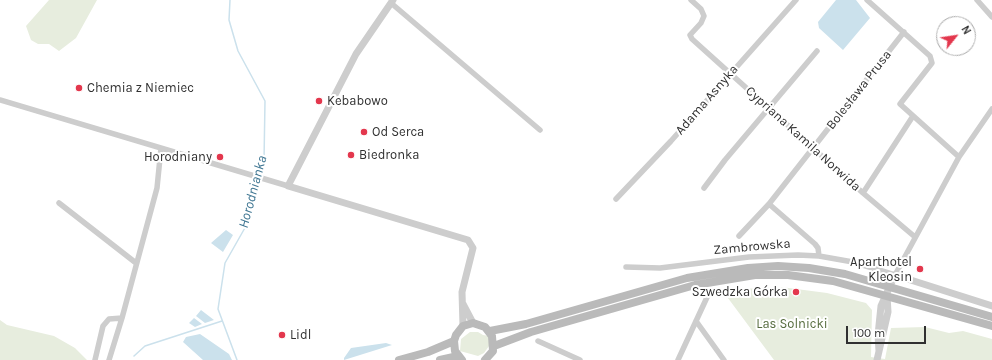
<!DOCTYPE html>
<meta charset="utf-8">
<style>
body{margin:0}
#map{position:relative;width:992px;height:360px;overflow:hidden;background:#fff;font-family:Karla,sans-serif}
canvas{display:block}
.north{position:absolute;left:936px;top:16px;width:40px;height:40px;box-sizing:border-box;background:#fff;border:1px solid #acacac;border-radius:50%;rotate:60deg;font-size:11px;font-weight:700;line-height:16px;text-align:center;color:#303030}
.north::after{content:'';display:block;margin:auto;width:14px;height:18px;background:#e3374d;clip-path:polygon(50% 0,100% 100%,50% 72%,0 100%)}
.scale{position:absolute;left:846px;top:326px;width:80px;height:18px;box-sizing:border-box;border:2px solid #303030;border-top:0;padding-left:5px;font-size:12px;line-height:14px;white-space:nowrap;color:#303030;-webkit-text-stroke:3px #fff;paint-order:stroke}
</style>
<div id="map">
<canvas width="992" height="360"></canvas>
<div class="north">N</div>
<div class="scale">100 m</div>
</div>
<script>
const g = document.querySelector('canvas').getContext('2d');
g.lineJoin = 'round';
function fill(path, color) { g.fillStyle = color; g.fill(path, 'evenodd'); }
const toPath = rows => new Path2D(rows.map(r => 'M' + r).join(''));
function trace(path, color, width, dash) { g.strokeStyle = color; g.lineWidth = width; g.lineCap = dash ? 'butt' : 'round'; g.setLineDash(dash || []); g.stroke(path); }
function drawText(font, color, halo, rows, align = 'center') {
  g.font = font + ' Karla,sans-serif'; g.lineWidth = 4; g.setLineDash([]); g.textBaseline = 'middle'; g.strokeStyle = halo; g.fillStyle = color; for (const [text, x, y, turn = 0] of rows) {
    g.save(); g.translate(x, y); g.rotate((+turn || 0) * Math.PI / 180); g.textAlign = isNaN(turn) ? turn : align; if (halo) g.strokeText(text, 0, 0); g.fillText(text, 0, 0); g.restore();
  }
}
const green = toPath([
 [49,0,97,0,76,38,59,51,49,44,38,44,31,40,26,26],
 [781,287,827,293,866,303,872,310,871,357,885,359,891,328,925,327,949,333,963,331,992,339,992,360,774,360,722,290],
 [0,320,7,325,54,336,75,348,87,360,0,360],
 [470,332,478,332,483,335,489,336,489,346,484,353,478,356,460,351,461,339]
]);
const water = toPath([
 [836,0,856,0,870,18,843,50,819,28,818,22],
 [226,230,233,235,223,252,211,243],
 [201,310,214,320,205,323,196,316],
 [194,318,202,324,195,327,189,323],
 [200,334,229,354,232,360,203,360,183,342,186,337],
 [386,343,392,345,344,360,344,358,351,348]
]);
const stream = toPath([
 [230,0,229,20,238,51,265,101,264,161,260,176],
 [134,356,145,346,222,321],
 [237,360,218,309,225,263,246,226,260,179]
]);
const minor = toPath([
 [691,0,701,9,704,16,701,23,690,35,692,39,863,193,915,237],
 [867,0,930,56,932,63,900,104,959,157],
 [977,0,992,17],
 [391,3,540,130],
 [0,100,288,186],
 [704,188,725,160,817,51],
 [863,193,913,116],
 [616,199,671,141,796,0],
 [59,203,136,263],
 [769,204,815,244,818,248,819,256],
 [739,236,769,204,904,32],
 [626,267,660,268,749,257,798,255,819,256,853,262,895,275,959,157,992,109],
 [696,321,724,360],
 [538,341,580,360],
 [95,360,103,326,109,319,122,318,157,188,161,148],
 [109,360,122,318],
 [678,360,709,293]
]);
const tertiary = toPath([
 [393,0,356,54,288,186,468,240,473,248,462,292,463,326],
 [463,304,473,323],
 [879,351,878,335,881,306,895,275,992,306],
 [877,360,888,312,887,296]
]);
const secondary = toPath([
 [490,331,526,324,687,278,748,268,778,266,809,268,845,274,992,317],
 [494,346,531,332,695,285,755,275,788,275,833,281,992,326],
 [399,360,428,352,454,341],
 [440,360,458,356],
 [462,360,455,351,454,341,456,335,463,326,473,323,485,327,492,336,493,351,485,360]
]);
const markers = [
 [79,88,4,"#e3374d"],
 [319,101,4,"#e3374d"],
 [364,132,4,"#e3374d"],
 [351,155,4,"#e3374d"],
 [220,157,4,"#e3374d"],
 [920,269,4,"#e3374d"],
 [796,292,4,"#e3374d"],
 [282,335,4,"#e3374d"]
];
const poiNames = [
 ["Chemia z Niemiec",87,88],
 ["Kebabowo",327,101],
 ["Od Serca",372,132],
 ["Biedronka",359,155],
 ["Horodniany",212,157,"right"],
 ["Aparthotel",912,262,"right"],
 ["Kleosin",912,277,"right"],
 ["Szwedzka Górka",788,292,"right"],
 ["Lidl",290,335]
];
const streetNames = [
 ["Bolesława Prusa",859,90,-52],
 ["Adama Asnyka",707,100,-49],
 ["Cypriana Kamila Norwida",803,139,42],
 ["Zambrowska",752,247,-5]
];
const parkNames = [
 ["Las Solnicki",792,324]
];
const waterNames = [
 ["Horodnianka",253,192,-75]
];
fill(green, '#e7edde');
fill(water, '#cbe1ec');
trace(stream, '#cbe1ec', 1.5);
trace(minor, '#cdcdcd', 5.5);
trace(tertiary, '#cdcdcd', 7);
trace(secondary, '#bababa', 8);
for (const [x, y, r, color] of markers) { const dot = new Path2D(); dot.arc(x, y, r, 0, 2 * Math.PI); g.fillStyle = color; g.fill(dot); trace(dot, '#fff', 1.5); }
drawText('13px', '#303030', '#fff', poiNames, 'left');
drawText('13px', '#303030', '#fff', streetNames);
drawText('13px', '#566c3e', '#fff', parkNames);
drawText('italic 14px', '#3f7692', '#fff', waterNames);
</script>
